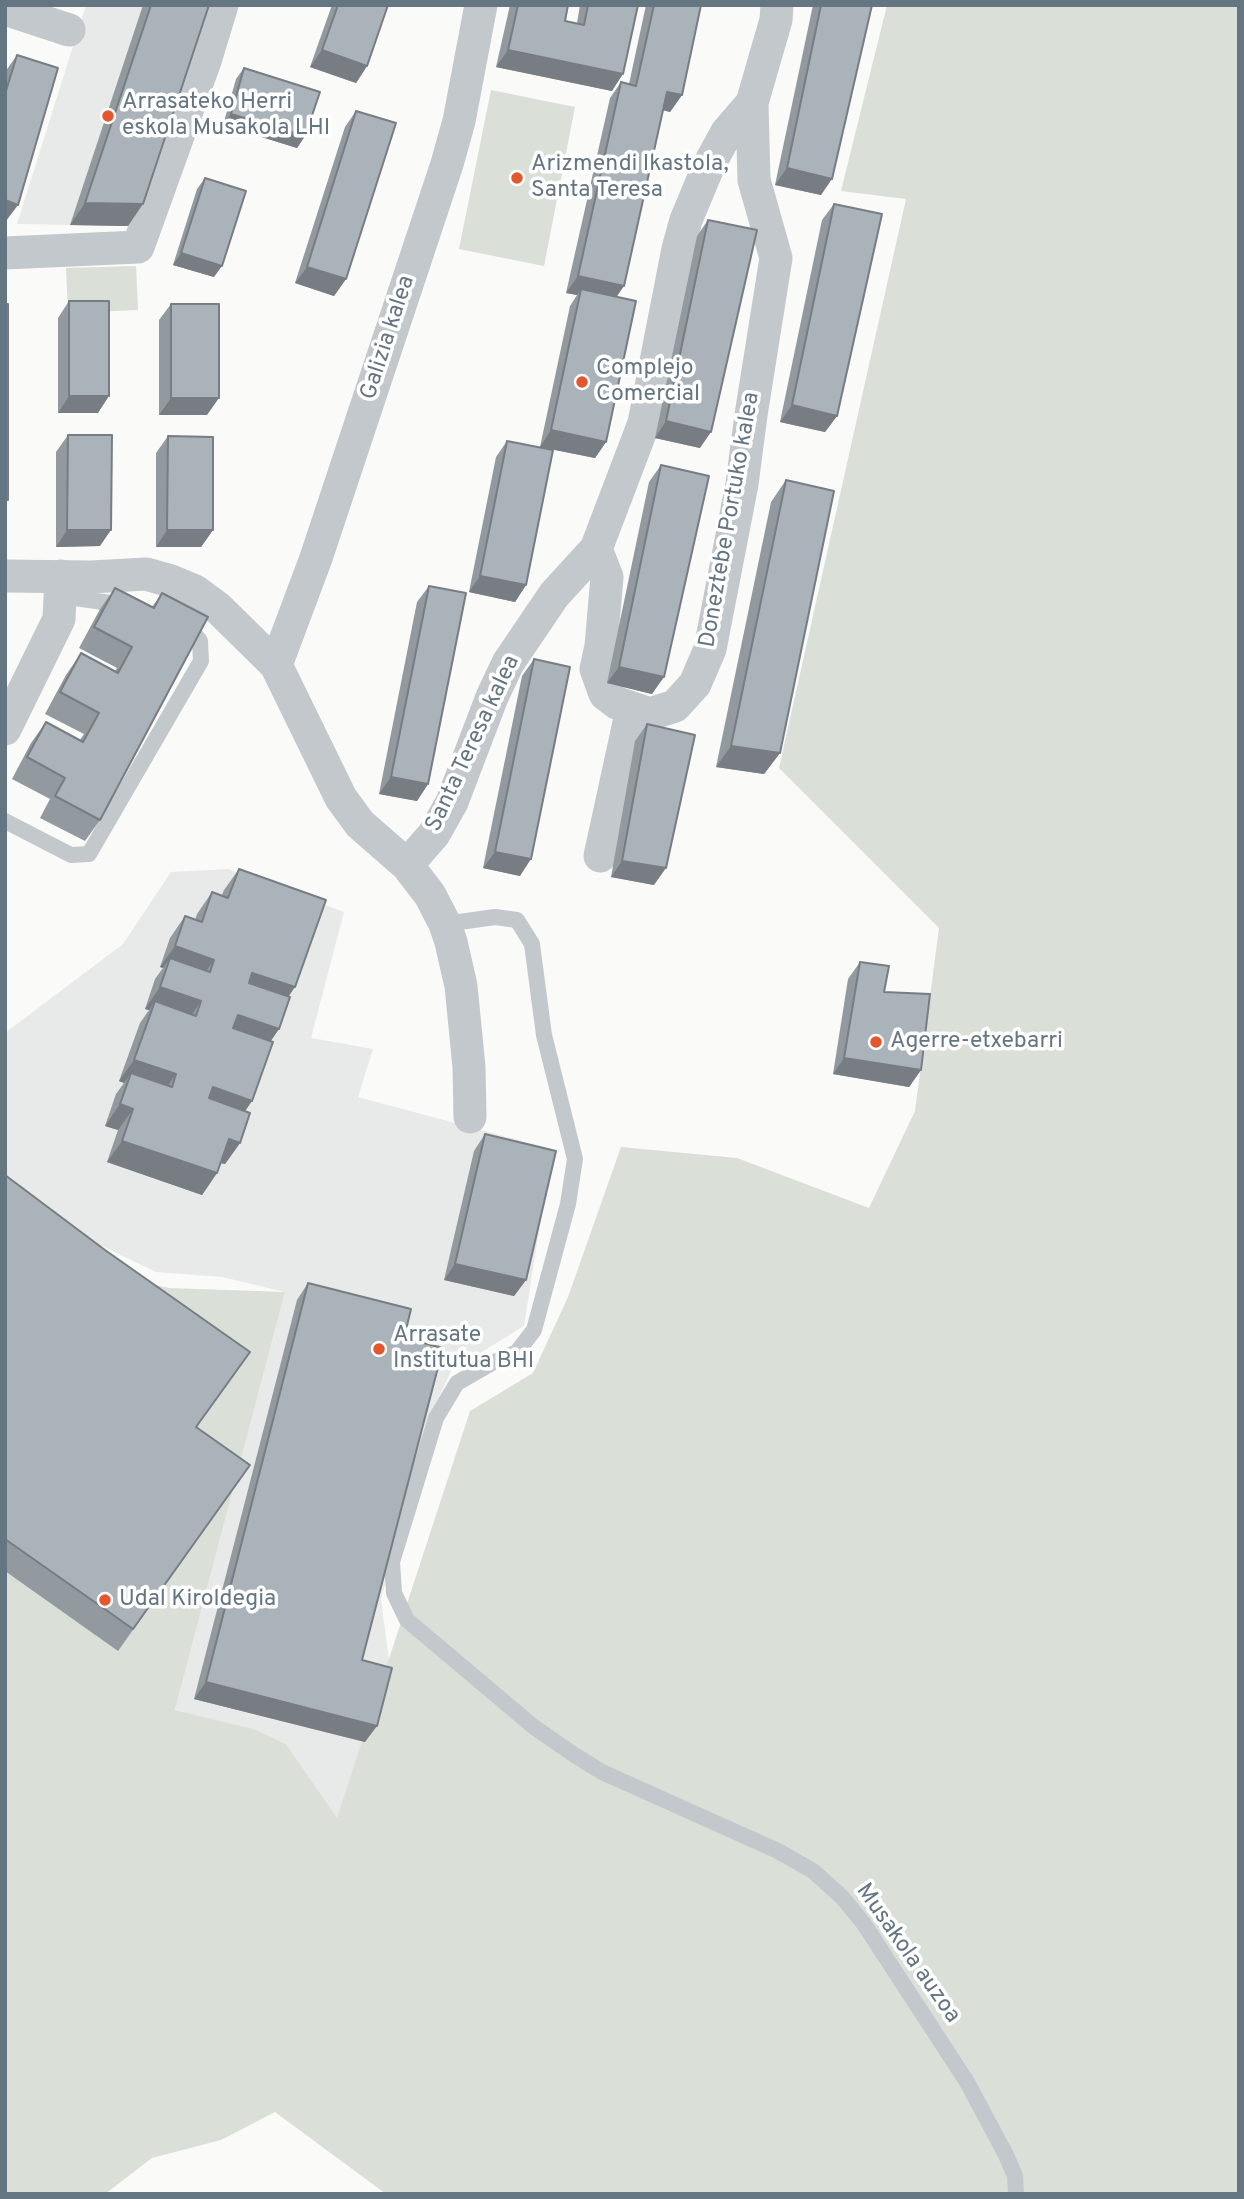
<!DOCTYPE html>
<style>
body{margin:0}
#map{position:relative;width:1244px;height:2199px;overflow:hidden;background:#fafaf8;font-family:Overpass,sans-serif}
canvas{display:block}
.frame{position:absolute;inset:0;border:7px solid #657683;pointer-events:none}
</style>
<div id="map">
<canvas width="1244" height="2199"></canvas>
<div class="frame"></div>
</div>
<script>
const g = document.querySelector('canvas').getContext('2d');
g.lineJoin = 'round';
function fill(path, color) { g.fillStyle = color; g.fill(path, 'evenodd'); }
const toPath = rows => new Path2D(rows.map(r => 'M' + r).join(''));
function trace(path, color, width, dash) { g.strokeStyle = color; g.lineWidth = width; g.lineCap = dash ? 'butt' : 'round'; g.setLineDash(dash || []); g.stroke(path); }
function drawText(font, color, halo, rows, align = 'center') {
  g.font = font + ' Overpass,sans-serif'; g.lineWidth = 7; g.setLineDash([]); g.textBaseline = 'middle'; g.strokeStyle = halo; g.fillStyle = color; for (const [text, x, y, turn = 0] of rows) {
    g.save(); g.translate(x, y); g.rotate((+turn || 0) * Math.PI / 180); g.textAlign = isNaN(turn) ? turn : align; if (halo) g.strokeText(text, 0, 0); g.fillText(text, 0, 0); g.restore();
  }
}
const built = toPath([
 [86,5,201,5,128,226,17,224],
 [228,869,344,912,311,1038,373,1049,358,1097,552,1149,524,1326,451,1371,430,1416,381,1599,393,1691,337,1819,286,1744,254,1729,175,1710,285,1292,222,1277,156,1272,71,1231,5,1181,5,1033,123,944,171,872]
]);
const green = toPath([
 [887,5,1239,5,1239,2194,386,2194,275,2112,221,2140,152,2158,105,2194,5,2194,5,1207,90,1271,169,1288,285,1292,175,1710,254,1729,286,1744,337,1818,470,1411,533,1373,568,1297,621,1147,737,1158,869,1208,915,1111,939,928,779,768,906,199,841,191],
 [491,90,575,107,544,266,459,249],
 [136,266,138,310,68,313,66,268]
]);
const service = toPath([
 [61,596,124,605],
 [5,821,71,855,89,854,201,661,200,641,192,631,180,625],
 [445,924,495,917,517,920,532,944,544,1035,575,1159,568,1204,534,1330,517,1352,490,1364,457,1383,436,1418,392,1562,394,1593,407,1620,534,1727,573,1754,602,1772,778,1851,813,1871,842,1897,864,1924,967,2082,1006,2155,1015,2176,1016,2194]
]);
const minor = toPath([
 [5,9,69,30],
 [5,253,138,247,205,61,222,5],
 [596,549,607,577,601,646,596,669,605,694,617,703,650,714,675,706,695,684,710,649,742,484,751,415,776,258,754,180,752,103],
 [5,576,91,577,146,574,171,581,195,591,218,608,276,665,341,798,360,824,407,865,430,895,445,924,451,942,461,986,469,1067,470,1117],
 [276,665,316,558,447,164,459,121,481,5],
 [5,729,59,619,61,576],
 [600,856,632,709],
 [407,865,434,834,452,802,492,697,508,663,554,595,596,549,644,423,678,249,686,220,709,165,727,132,752,103,776,20,777,5]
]);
const wall = toPath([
 [143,5,209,5,128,226,70,225],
 [332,5,388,5,367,66,356,83,310,67],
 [510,5,568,5,565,21,577,23,580,5,638,5,612,91,496,67],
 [646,5,701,5,682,95,670,112,663,110,616,297,606,442,595,458,540,447,570,306,577,295,566,293,610,98,621,82,629,84],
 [813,5,872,5,821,195,775,185],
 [17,55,6,221,5,72],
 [244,68,305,136,297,148,223,125,236,79],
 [356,111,346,279,334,296,295,283,345,127],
 [205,178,214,277,173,265,197,189],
 [834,204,837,416,825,432,780,422,822,220],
 [708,220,700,448,655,438,697,236],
 [69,301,98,413,58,413,58,318],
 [171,304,207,415,159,415,159,320],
 [68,435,100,546,56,547,56,452],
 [168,436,213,530,201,547,156,547,156,453],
 [507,441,526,585,515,602,469,592,496,457],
 [661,465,652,694,607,683,649,482],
 [786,480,780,753,764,774,716,767,771,502],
 [429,586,428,784,417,801,379,794,417,602],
 [115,588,152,607,162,593,100,820,85,841,40,818,50,799,12,779,31,743,46,722,80,740,84,734,45,714,66,675,81,653,115,671,117,668,79,648,100,609],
 [534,659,520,876,483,868,522,676],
 [647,724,654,885,611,877,635,741],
 [239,869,289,997,279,1029,270,1041,245,1111,240,1143,225,1164,220,1163,217,1173,202,1195,107,1162,118,1130,105,1126,116,1094,124,1083,119,1081,140,1023,149,1010,145,1009,155,979,163,968,160,967,170,938,185,916,195,920,197,914,212,892,222,895,224,890],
 [860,962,884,992,921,1070,909,1087,833,1074,848,979],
 [485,1134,526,1280,514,1296,444,1280,474,1151],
 [5,1175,196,1428,250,1465,118,1651,5,1571],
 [308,1283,404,1338,362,1660,365,1742,194,1699,297,1300]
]);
const shadedWall = toPath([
 [322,50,367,66,356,83,310,67],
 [508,50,623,74,612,91,496,67],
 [667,92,682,95,670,112,655,108],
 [231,114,305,136,297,148,223,125],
 [787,168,832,179,821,195,775,185],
 [5,200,18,205,6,221,5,221],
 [85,203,143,204,128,226,70,225],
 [181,253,222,266,214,277,173,265],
 [307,267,346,279,334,296,295,283],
 [578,276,624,286,613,302,581,289,577,295,566,293],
 [69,396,109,396,98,413,58,413],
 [171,398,219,398,207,415,159,415],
 [792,405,837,416,825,432,780,422],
 [666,421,711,432,700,448,655,438],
 [551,430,606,442,595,458,540,447],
 [67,530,111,530,100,546,56,547],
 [167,530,213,530,201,547,156,547],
 [480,576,526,585,515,602,469,592],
 [619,667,664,677,652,694,607,683],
 [731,746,780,753,764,774,716,767],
 [391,777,428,784,417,801,379,794],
 [495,852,531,859,520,876,483,868],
 [622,861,666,868,654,885,611,877],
 [175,946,214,960,199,981,170,958,163,968,160,967],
 [252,973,295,987,280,1009,237,994],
 [160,987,201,1001,186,1023,155,1001,149,1010,145,1009],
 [238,1015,279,1029,264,1051,223,1036],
 [844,1058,921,1070,909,1087,833,1074],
 [134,1060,176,1074,161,1096,131,1073,124,1083,119,1081],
 [213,1087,252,1101,237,1123,198,1109],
 [120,1104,133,1109,118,1130,105,1126],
 [229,1139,240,1143,225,1164,214,1161],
 [122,1141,217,1173,202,1195,107,1162],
 [455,1264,526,1280,514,1296,444,1280],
 [206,1682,377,1726,365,1742,194,1699]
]);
const building = toPath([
 [151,5,209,5,143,204,85,203,151,5],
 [338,5,388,5,367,66,322,50,338,5],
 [518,5,568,5,565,21,584,25,588,5,638,5,623,74,508,50,518,5],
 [654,5,701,5,682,95,667,92,624,286,578,276,621,82,636,86,654,5],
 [821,5,872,5,832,179,787,168,821,5],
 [17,55,58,68,18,205,5,200,5,94,17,55],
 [244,68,320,92,305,136,231,114,244,68],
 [356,111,396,123,346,279,307,267,356,111],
 [205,178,246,191,222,266,181,253,205,178],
 [834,204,882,214,837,416,792,405,834,204],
 [708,220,757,230,711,432,666,421,708,220],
 [581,289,636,301,606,442,551,430,581,289],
 [69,301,109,301,109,396,69,396,69,301],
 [5,304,8,304,8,500,5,500,5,304],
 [171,304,219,304,219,398,171,398,171,304],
 [68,435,112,435,111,530,67,530,68,435],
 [168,436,213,437,213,530,167,530,168,436],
 [507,441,553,450,526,585,480,576,507,441],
 [661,465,709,476,664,677,619,667,661,465],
 [786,480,834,491,780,753,731,746,786,480],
 [429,586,466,593,428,784,391,777,429,586],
 [115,588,154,608,162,593,208,617,100,820,55,796,65,778,27,757,46,722,83,742,99,713,60,692,81,653,118,673,132,647,94,627,115,588],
 [534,659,570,667,531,859,495,852,534,659],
 [647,724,695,735,666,868,622,861,647,724],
 [239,869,326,900,295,987,252,973,249,983,290,997,279,1029,238,1015,233,1028,273,1042,252,1101,213,1087,209,1098,250,1113,240,1143,229,1139,217,1173,122,1141,133,1109,120,1104,131,1073,172,1087,176,1074,134,1060,155,1001,196,1016,201,1001,160,987,170,958,210,972,214,960,175,946,185,916,202,922,212,892,228,898,239,869],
 [860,962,889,966,884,992,930,994,921,1070,844,1058,860,962],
 [485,1134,556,1151,526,1280,455,1264,485,1134],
 [5,1175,105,1250,250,1352,196,1427,250,1465,133,1629,5,1539,5,1175],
 [308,1283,411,1309,404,1338,443,1348,362,1660,392,1668,377,1726,206,1682,308,1283]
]);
const markers = [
 [108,116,7,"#e4572e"],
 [517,178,7,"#e4572e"],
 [582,382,7,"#e4572e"],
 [876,1042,7,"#e4572e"],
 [379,1349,7,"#e4572e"],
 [105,1600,7,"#e4572e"]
];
const poiNames = [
 ["Arrasateko Herri",122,103],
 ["eskola Musakola LHI",122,129],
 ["Arizmendi Ikastola,",531,165],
 ["Santa Teresa",531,191],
 ["Complejo",596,369],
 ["Comercial",596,395],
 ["Agerre-etxebarri",890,1042],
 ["Arrasate",393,1336],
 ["Institutua BHI",393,1362],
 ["Udal Kiroldegia",119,1600]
];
const streetNames = [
 ["Galizia kalea",389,338,-72],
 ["Doneztebe Portuko kalea",731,520,-80],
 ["Santa Teresa kalea",474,744,-65],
 ["Musakola auzoa",907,1954,55]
];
fill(built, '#e8e9e9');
fill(green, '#dadfd7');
trace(service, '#c3c8cc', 16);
trace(minor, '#c3c8cc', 33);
fill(wall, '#929a9f');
fill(shadedWall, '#777d82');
fill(building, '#aab3b9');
trace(building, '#777d82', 2);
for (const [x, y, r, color] of markers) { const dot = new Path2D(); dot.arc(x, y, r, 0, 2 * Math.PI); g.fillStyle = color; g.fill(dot); trace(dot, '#fff', 2.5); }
drawText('23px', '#657683', '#fff', poiNames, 'left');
drawText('23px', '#657683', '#fff', streetNames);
</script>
